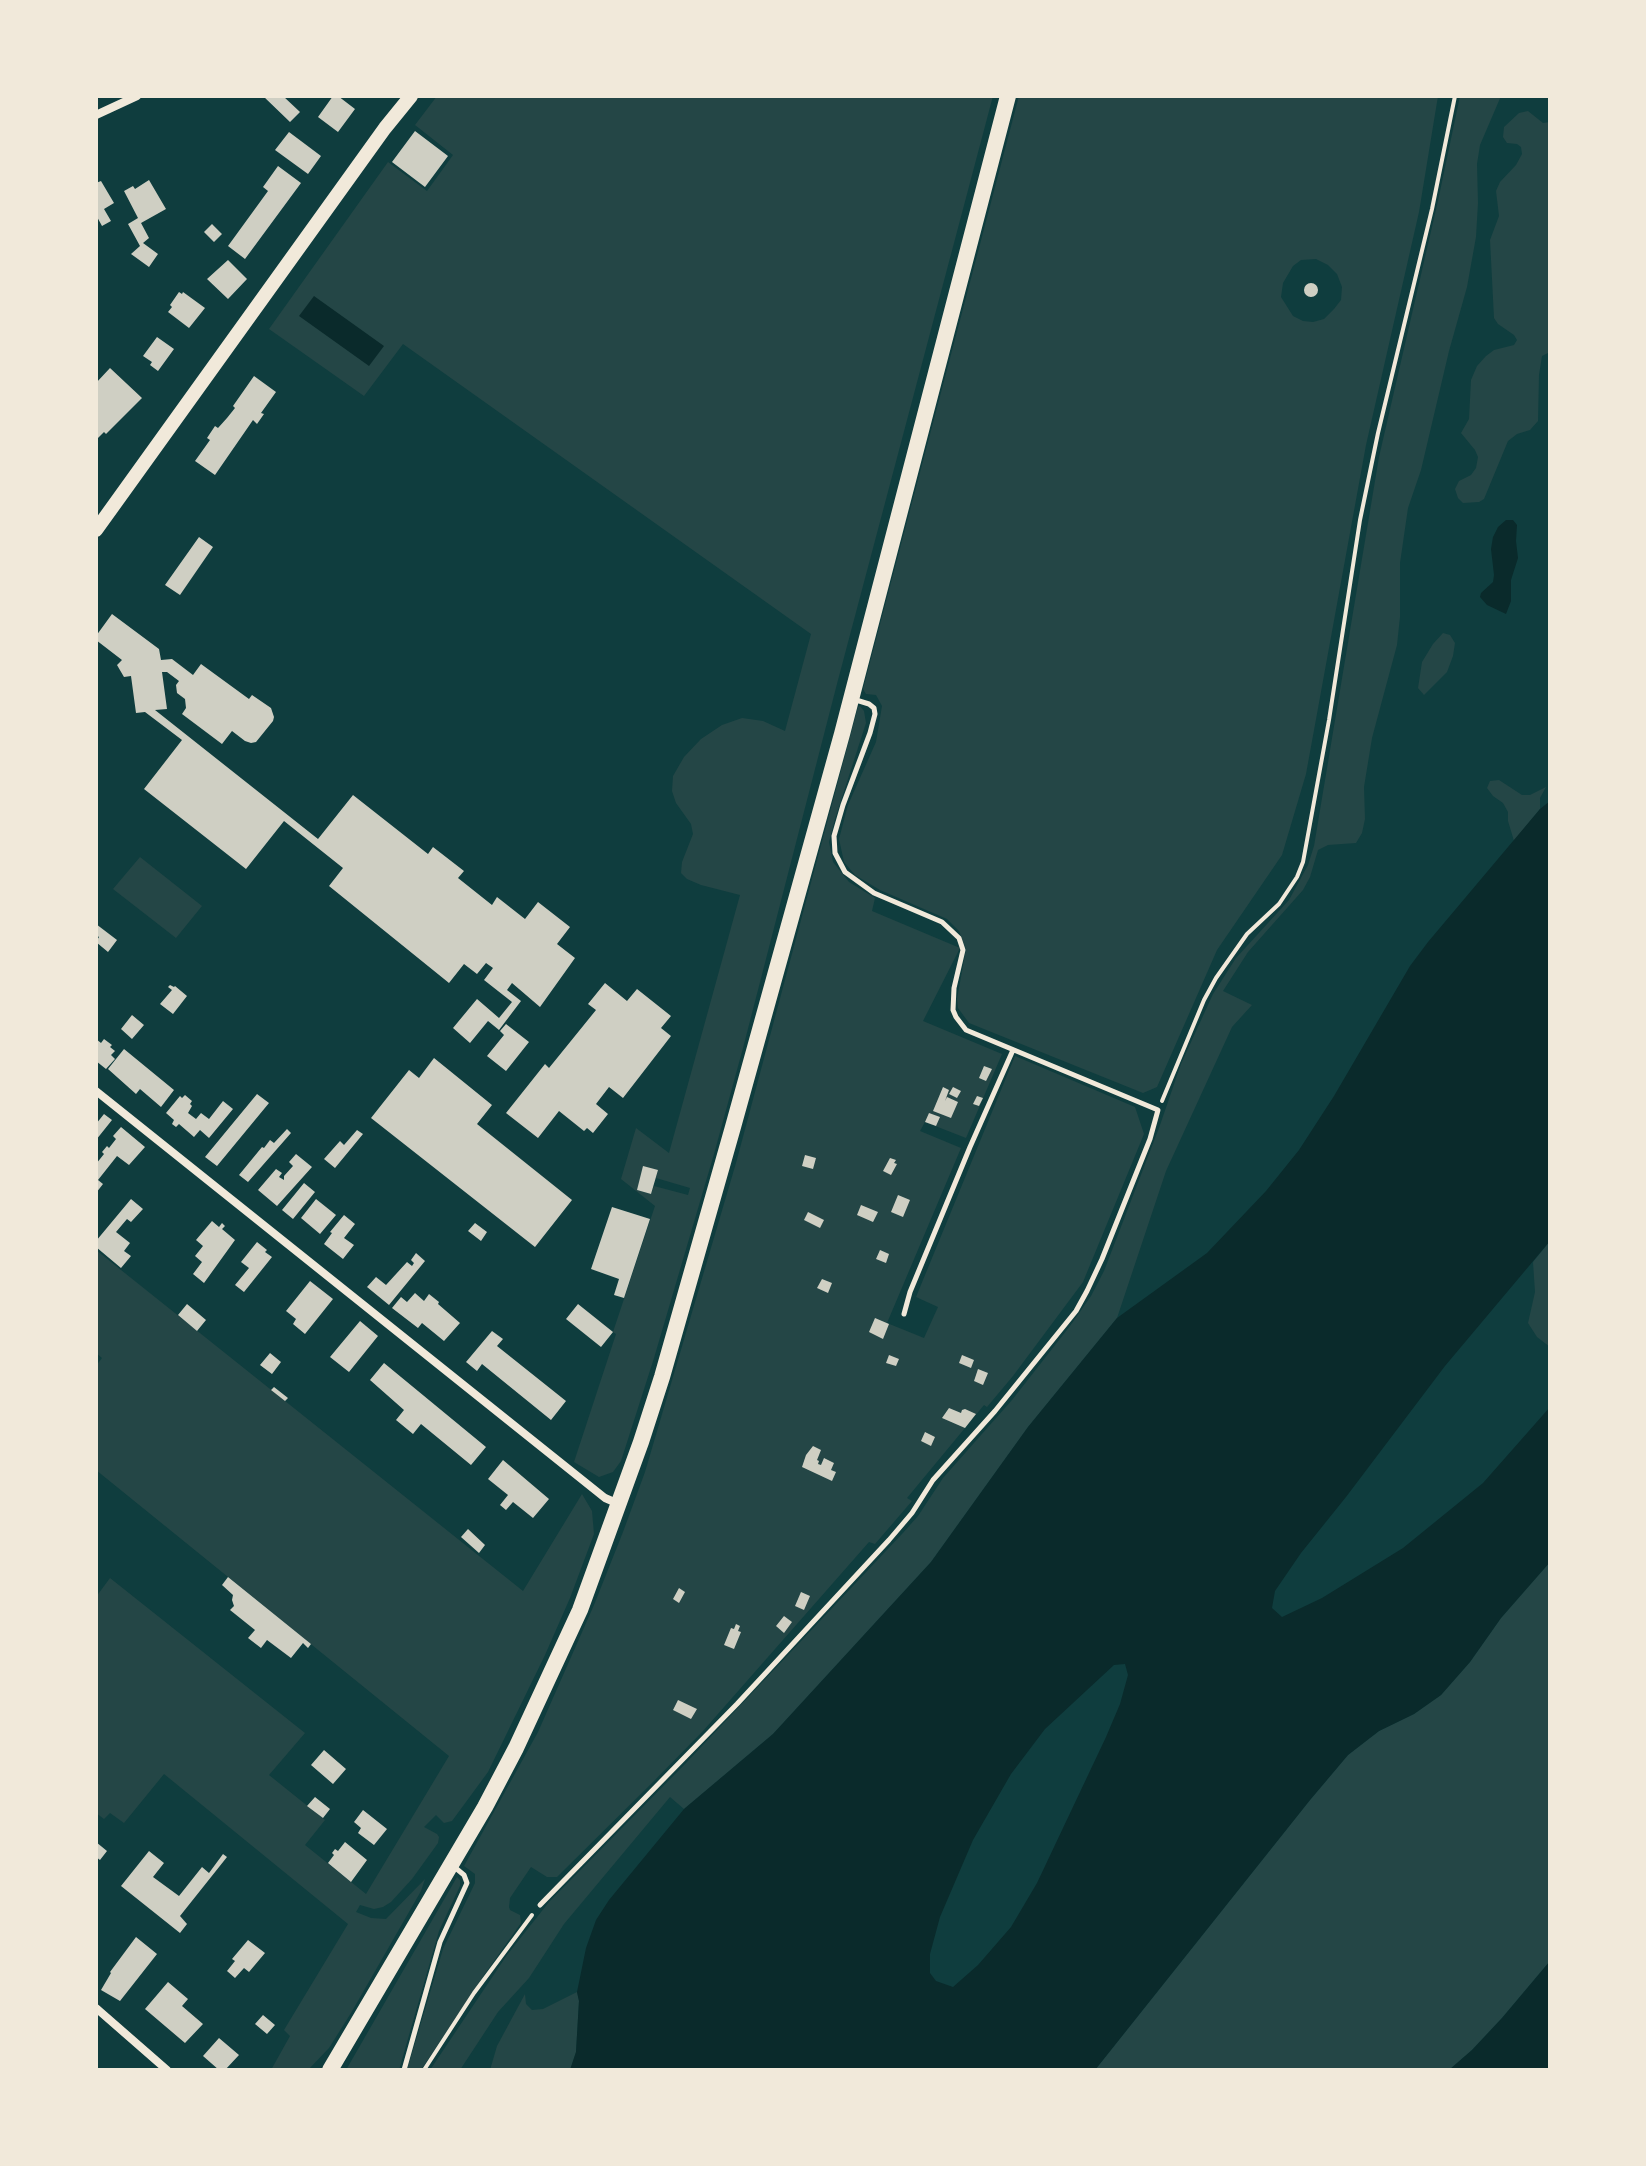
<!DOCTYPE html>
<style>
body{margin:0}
#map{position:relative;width:1646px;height:2166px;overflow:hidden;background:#0f3d3e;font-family:"Exo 2",sans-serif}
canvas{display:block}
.frame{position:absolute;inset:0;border:98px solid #f1e9da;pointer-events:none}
</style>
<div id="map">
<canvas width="1646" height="2166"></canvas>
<div class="frame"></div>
</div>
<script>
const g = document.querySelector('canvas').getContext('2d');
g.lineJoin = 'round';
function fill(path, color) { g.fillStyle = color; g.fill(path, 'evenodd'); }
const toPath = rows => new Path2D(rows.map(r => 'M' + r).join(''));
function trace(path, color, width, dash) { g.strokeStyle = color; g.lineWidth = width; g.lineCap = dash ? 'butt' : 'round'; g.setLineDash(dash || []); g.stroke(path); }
const green = toPath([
 [437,96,993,96,838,680,743,1048,714,1154,654,1358,621,1461,613,1472,599,1477,574,1462,616,1334,613,1332,655,1206,621,1179,636,1128,669,1153,740,895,701,885,687,879,681,873,682,862,693,834,691,824,676,803,672,791,673,776,684,757,701,739,722,725,742,718,763,721,785,731,811,634,403,344,364,396,269,329,388,162,427,191,453,155,415,125],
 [658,1170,656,1178,690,1188,688,1195,654,1186,651,1194,637,1190],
 [1019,96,1438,96,1419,212,1366,445,1306,774,1282,855,1217,950,1157,1087,1143,1093,969,1023,958,1008,957,999,966,949,959,931,947,919,880,890,855,875,844,862,839,839,848,805,876,742,882,706,876,695,866,694,863,689],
 [1316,259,1328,265,1337,274,1342,287,1341,300,1334,309,1324,319,1313,322,1303,321,1293,316,1281,297,1283,283,1293,266,1301,260],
 [1460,96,1501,96,1480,145,1477,164,1478,203,1476,237,1467,287,1449,351,1421,470,1408,508,1400,563,1400,617,1397,645,1372,738,1364,787,1365,819,1362,833,1356,843,1328,845,1318,850,1310,877,1303,890,1248,952,1223,991,1252,1005,1232,1027,1166,1171,1117,1318,1028,1427,931,1562,773,1734,684,1809,670,1797,564,1924,529,1978,498,2012,460,2070,430,2070,507,1955,549,1902,686,1763,902,1534,918,1516,943,1478,1012,1400,1070,1326,1091,1296,1104,1271,1159,1128,1181,1064,1213,994,1236,958,1289,900,1308,865,1314,846,1379,457,1438,201],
 [1528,111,1543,123,1550,122,1550,352,1542,356,1539,375,1538,421,1530,430,1517,434,1508,441,1484,499,1479,502,1463,503,1458,498,1455,489,1459,481,1471,475,1476,468,1478,457,1475,450,1461,433,1469,419,1471,380,1477,366,1486,356,1494,350,1514,345,1517,340,1514,335,1498,324,1494,318,1490,240,1499,216,1496,191,1500,182,1516,165,1522,154,1521,147,1517,144,1507,143,1503,137,1504,127,1519,113],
 [1443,633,1450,635,1455,643,1453,656,1447,672,1424,695,1418,688,1422,662,1433,644],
 [860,706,864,711,866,723,835,819,829,842,833,862,849,882,875,898,872,911,960,948,923,1021,1002,1054,966,1138,925,1122,920,1131,961,1148,887,1323,924,1338,938,1307,916,1297,1015,1056,1135,1107,1144,1134,1083,1282,1013,1376,987,1407,984,1405,907,1498,912,1501,875,1544,869,1542,703,1731,653,1782,557,1877,547,1877,531,1867,510,1898,509,1907,510,1910,520,1915,521,1923,484,1975,421,2070,407,2070,443,1949,475,1883,475,1874,464,1866,538,1732,594,1605,623,1532,645,1472,736,1163,858,707],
 [1499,780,1522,795,1530,795,1546,787,1540,798,1540,809,1514,841,1508,821,1508,812,1503,803,1493,796,1487,788,1490,781],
 [140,857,202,906,176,938,113,889],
 [1550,1241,1550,1347,1537,1337,1528,1323,1535,1292,1533,1262],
 [96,1250,523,1591,582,1494,592,1511,594,1534,570,1598,545,1655,488,1772,452,1821,444,1823,436,1815,424,1827,437,1834,439,1837,438,1843,412,1879,391,1902,383,1907,374,1909,360,1905,356,1912,371,1918,386,1919,425,1879,421,1891,351,2013,329,2048,308,2070,271,2070,290,2036,284,2030,348,1924,164,1774,124,1823,110,1813,104,1819,96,1813,96,1597,110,1578,305,1733,269,1775,325,1820,305,1845,366,1894,449,1756,96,1470,96,1366,102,1358,96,1353],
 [1550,1562,1550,1961,1502,2018,1472,2050,1449,2070,1095,2070,1310,1800,1348,1755,1379,1731,1414,1714,1441,1695,1470,1662,1501,1618],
 [457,1877,460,1880,460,1886,439,1931,399,2070,346,2070],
 [577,1992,579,2001,576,2052,570,2070,490,2070,497,2046,525,1994,526,2004,532,2010,543,2009]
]);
const water = toPath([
 [314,296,384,346,369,366,299,316],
 [1506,520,1513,520,1517,525,1516,541,1518,558,1511,580,1511,601,1506,614,1487,605,1480,597,1481,593,1493,582,1494,575,1491,549,1493,537,1498,527],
 [1550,801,1550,1241,1445,1366,1346,1497,1301,1553,1275,1591,1272,1608,1282,1617,1322,1598,1403,1548,1483,1483,1550,1407,1550,1562,1501,1618,1470,1662,1441,1695,1414,1714,1379,1731,1348,1755,1310,1800,1095,2070,570,2070,576,2052,579,2001,577,1992,586,1948,596,1920,609,1900,684,1809,773,1734,931,1562,1028,1427,1117,1318,1207,1253,1266,1191,1299,1150,1334,1096,1410,966,1428,942,1540,809],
 [1125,1664,1128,1675,1120,1704,1106,1737,1037,1883,1011,1927,978,1965,953,1987,936,1981,930,1973,930,1954,940,1917,973,1840,1011,1774,1045,1729,1114,1665],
 [1550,1961,1550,2070,1449,2070,1472,2050,1502,2018]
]);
const building = toPath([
 [263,96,283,96,300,112,290,122],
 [333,96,338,96,355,109,338,132,318,117],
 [415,131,448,156,425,187,392,162],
 [289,132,321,156,308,174,275,150],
 [278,166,301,183,245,259,228,246,268,191,263,187],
 [149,180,166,209,141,223,149,238,143,243,158,254,149,267,131,254,140,246,128,224,138,218,124,191,133,186,135,189],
 [101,181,114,203,104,209,111,221,102,226,96,215,96,183],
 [212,224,222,234,214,242,204,232],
 [228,260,247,279,228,299,207,279],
 '1304 290a7 7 0 1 1 14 0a7 7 0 1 1-14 0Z',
 [179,292,182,294,183,292,205,308,189,328,168,312,172,307,170,305],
 [157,337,174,349,158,371,150,365,152,362,143,356],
 [110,368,142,398,106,434,104,432,96,440,96,383],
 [254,376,276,392,261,413,264,414,257,424,253,420,215,475,195,461,210,440,207,438,215,426,218,428,227,418,235,408,233,406],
 [199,537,213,547,180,595,165,585],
 [112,614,159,649,161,660,172,659,193,675,201,664,249,699,252,695,271,708,274,717,273,721,256,742,251,743,245,741,232,731,222,744,182,714,186,708,185,699,177,693,176,685,179,681,167,672,162,672,167,709,155,710,318,839,353,795,428,854,433,847,464,871,458,878,492,905,497,897,525,919,538,902,570,927,557,944,575,958,540,1007,512,983,507,990,521,1001,499,1030,488,1021,470,1043,453,1028,477,999,499,1018,512,1002,484,980,493,968,486,963,477,974,464,964,449,983,329,886,343,868,284,821,246,869,144,789,182,740,145,712,136,713,131,676,124,677,117,665,122,660,96,640,96,636],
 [96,924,117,940,108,952,96,942,99,937,96,935],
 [605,983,627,1001,637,989,671,1016,661,1028,671,1036,623,1098,609,1087,596,1104,608,1114,593,1133,587,1128,584,1131,559,1111,538,1138,506,1113,545,1064,549,1068,596,1010,588,1004],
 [170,985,174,987,175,986,187,996,173,1014,160,1004,172,990,168,987],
 [132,1015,144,1025,132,1039,121,1029],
 [506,1024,529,1042,506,1071,487,1056,504,1035,500,1031],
 [96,1039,101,1043,104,1039,112,1045,110,1047,115,1051,111,1055,115,1059,106,1069,96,1061],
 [124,1049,174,1090,161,1107,140,1089,136,1094,108,1069],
 [434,1058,492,1105,477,1124,572,1200,535,1247,371,1118,409,1070,419,1078],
 [984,1066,992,1069,986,1081,979,1078],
 [943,1087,949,1090,945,1101,947,1097,958,1102,951,1118,933,1111],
 [953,1087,961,1091,957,1098,949,1094],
 [257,1094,269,1103,217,1166,205,1157],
 [185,1095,192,1101,190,1104,192,1106,188,1113,196,1119,201,1113,209,1119,223,1101,233,1109,209,1138,200,1130,194,1137,179,1124,176,1127,172,1124,174,1120,166,1113,180,1096,182,1098],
 [977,1096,983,1098,979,1106,973,1104],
 [929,1113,940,1117,936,1126,925,1122],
 [104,1114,112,1120,96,1140,96,1124],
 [121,1127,145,1147,129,1165,117,1156,98,1180,103,1184,96,1193,96,1168,98,1165,96,1164,104,1154,102,1152,107,1146,109,1148,116,1139,113,1136],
 [287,1129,291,1133,248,1182,239,1175,262,1147,264,1148,270,1140,274,1143],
 [357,1130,363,1134,335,1168,324,1159,340,1141,344,1145],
 [296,1154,312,1167,277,1206,258,1190,276,1169,282,1173,279,1177,284,1180,284,1176,293,1166,289,1162],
 [805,1155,816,1158,813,1169,802,1166],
 [890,1158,896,1160,894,1163,897,1164,891,1175,883,1171],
 [643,1166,658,1170,651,1194,637,1190],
 [304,1183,315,1192,293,1219,282,1210],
 [898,1195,910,1200,903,1217,891,1212],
 [131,1199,143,1209,131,1222,127,1219,116,1232,130,1243,124,1251,131,1256,121,1268,96,1247,96,1241],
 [316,1199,336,1215,320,1234,301,1218],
 [861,1205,878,1212,873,1222,857,1215],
 [612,1207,650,1219,624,1298,614,1295,619,1279,591,1269],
 [808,1212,824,1220,820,1228,804,1220],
 [344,1215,355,1224,344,1238,354,1245,343,1259,324,1244,332,1233,330,1232],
 [212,1221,219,1227,222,1223,225,1226,222,1229,235,1240,204,1283,193,1274,202,1262,195,1256,203,1246,196,1240],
 [475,1223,487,1232,481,1241,468,1231],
 [257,1242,267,1250,265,1252,272,1257,244,1292,235,1285,249,1268,241,1262],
 [880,1250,889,1254,886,1263,876,1259],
 [416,1253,425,1261,389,1305,367,1287,376,1277,386,1285,407,1262,412,1266,414,1263,411,1260],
 [822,1279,832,1283,828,1293,817,1288],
 [310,1281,333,1299,305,1334,293,1324,296,1319,286,1311],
 [415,1293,424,1301,429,1294,439,1302,438,1304,460,1323,444,1341,422,1323,418,1328,392,1308,401,1297,407,1302],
 [187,1304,206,1320,197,1331,178,1315],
 [578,1304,613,1332,601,1347,566,1319],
 [875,1318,889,1324,883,1339,869,1332],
 [360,1321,378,1336,349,1372,330,1357],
 [492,1331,503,1339,497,1346,566,1401,551,1420,482,1364,477,1371,466,1362],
 [270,1353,281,1362,272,1374,260,1365],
 [889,1355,899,1359,896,1366,886,1363],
 [962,1355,974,1360,971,1368,959,1363],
 [384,1363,486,1447,471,1465,421,1424,413,1434,396,1420,404,1410,370,1380],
 [978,1369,988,1373,983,1385,974,1381],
 [274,1387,288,1398,285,1401,271,1390],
 [949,1408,961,1413,962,1410,965,1409,976,1414,965,1428,942,1418],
 [925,1432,935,1437,931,1446,921,1441],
 [813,1446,821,1450,817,1460,819,1461,818,1464,821,1465,824,1458,834,1463,831,1470,836,1472,832,1481,802,1467,806,1455],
 [503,1460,549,1499,533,1518,513,1502,506,1510,500,1505,508,1495,488,1479],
 [468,1529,485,1545,479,1553,461,1537],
 [228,1577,311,1644,308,1648,303,1643,291,1658,267,1640,261,1648,248,1638,255,1630,230,1610,234,1606,232,1600,233,1595,222,1585],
 [679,1588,685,1592,679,1603,673,1599],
 [801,1592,810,1596,804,1610,795,1606],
 [784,1616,792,1622,784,1633,776,1626],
 [736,1624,740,1626,738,1631,741,1632,734,1649,724,1645,731,1628,734,1629],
 [678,1700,697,1709,691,1719,673,1710],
 [324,1750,346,1769,333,1784,311,1765],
 [315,1797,330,1809,323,1818,307,1806],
 [363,1810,387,1829,374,1845,358,1833,361,1828,354,1822],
 [96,1842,107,1851,100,1860,96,1857],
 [345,1842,367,1860,351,1882,328,1863,334,1855,332,1853,335,1849,338,1851],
 [149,1851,164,1863,153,1877,179,1896,202,1867,209,1873,223,1854,227,1857,180,1916,187,1924,180,1933,121,1886],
 [136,1937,157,1954,120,2001,101,1990,111,1973,110,1972],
 [248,1940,265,1953,249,1972,244,1968,235,1978,227,1971,235,1961,232,1959],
 [168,1982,188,1999,182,2006,203,2024,185,2043,145,2009],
 [263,2015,275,2025,267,2034,255,2024],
 [219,2038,239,2055,225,2070,219,2070,203,2056]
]);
const path = toPath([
 [1162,1101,1204,1000,1216,978,1247,934,1279,904,1297,877,1303,862,1329,720,1360,520,1378,433,1432,209,1455,96],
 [424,2070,474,1993,532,1915]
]);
const service = toPath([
 [904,1314,910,1292,970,1147,1013,1050],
 [540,1905,737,1704,889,1540,912,1513,933,1480,995,1411,1076,1311,1087,1291,1102,1259,1150,1139,1158,1110,966,1030,956,1017,953,1010,954,988,963,950,959,938,942,922,874,893,845,872,835,853,834,836,843,805,870,733,875,714,874,708,869,704,856,700],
 [404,2070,440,1942,467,1883,464,1875,452,1865]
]);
const minor = toPath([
 [96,115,137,96],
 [96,1091,605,1498,619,1504],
 [96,2008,167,2070]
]);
const tertiary = toPath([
 [96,530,385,128,411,96]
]);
const secondary = toPath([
 [330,2070,485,1807,516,1748,580,1610,641,1442,662,1377,733,1127,842,734,1008,96]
]);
fill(green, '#244646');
fill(water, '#0a2a2b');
fill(building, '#cfcfc3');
trace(path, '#f1e9da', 4);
trace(service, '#f1e9da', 5);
trace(minor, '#f1e9da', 8);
trace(tertiary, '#f1e9da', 14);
trace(secondary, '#f1e9da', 16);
</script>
